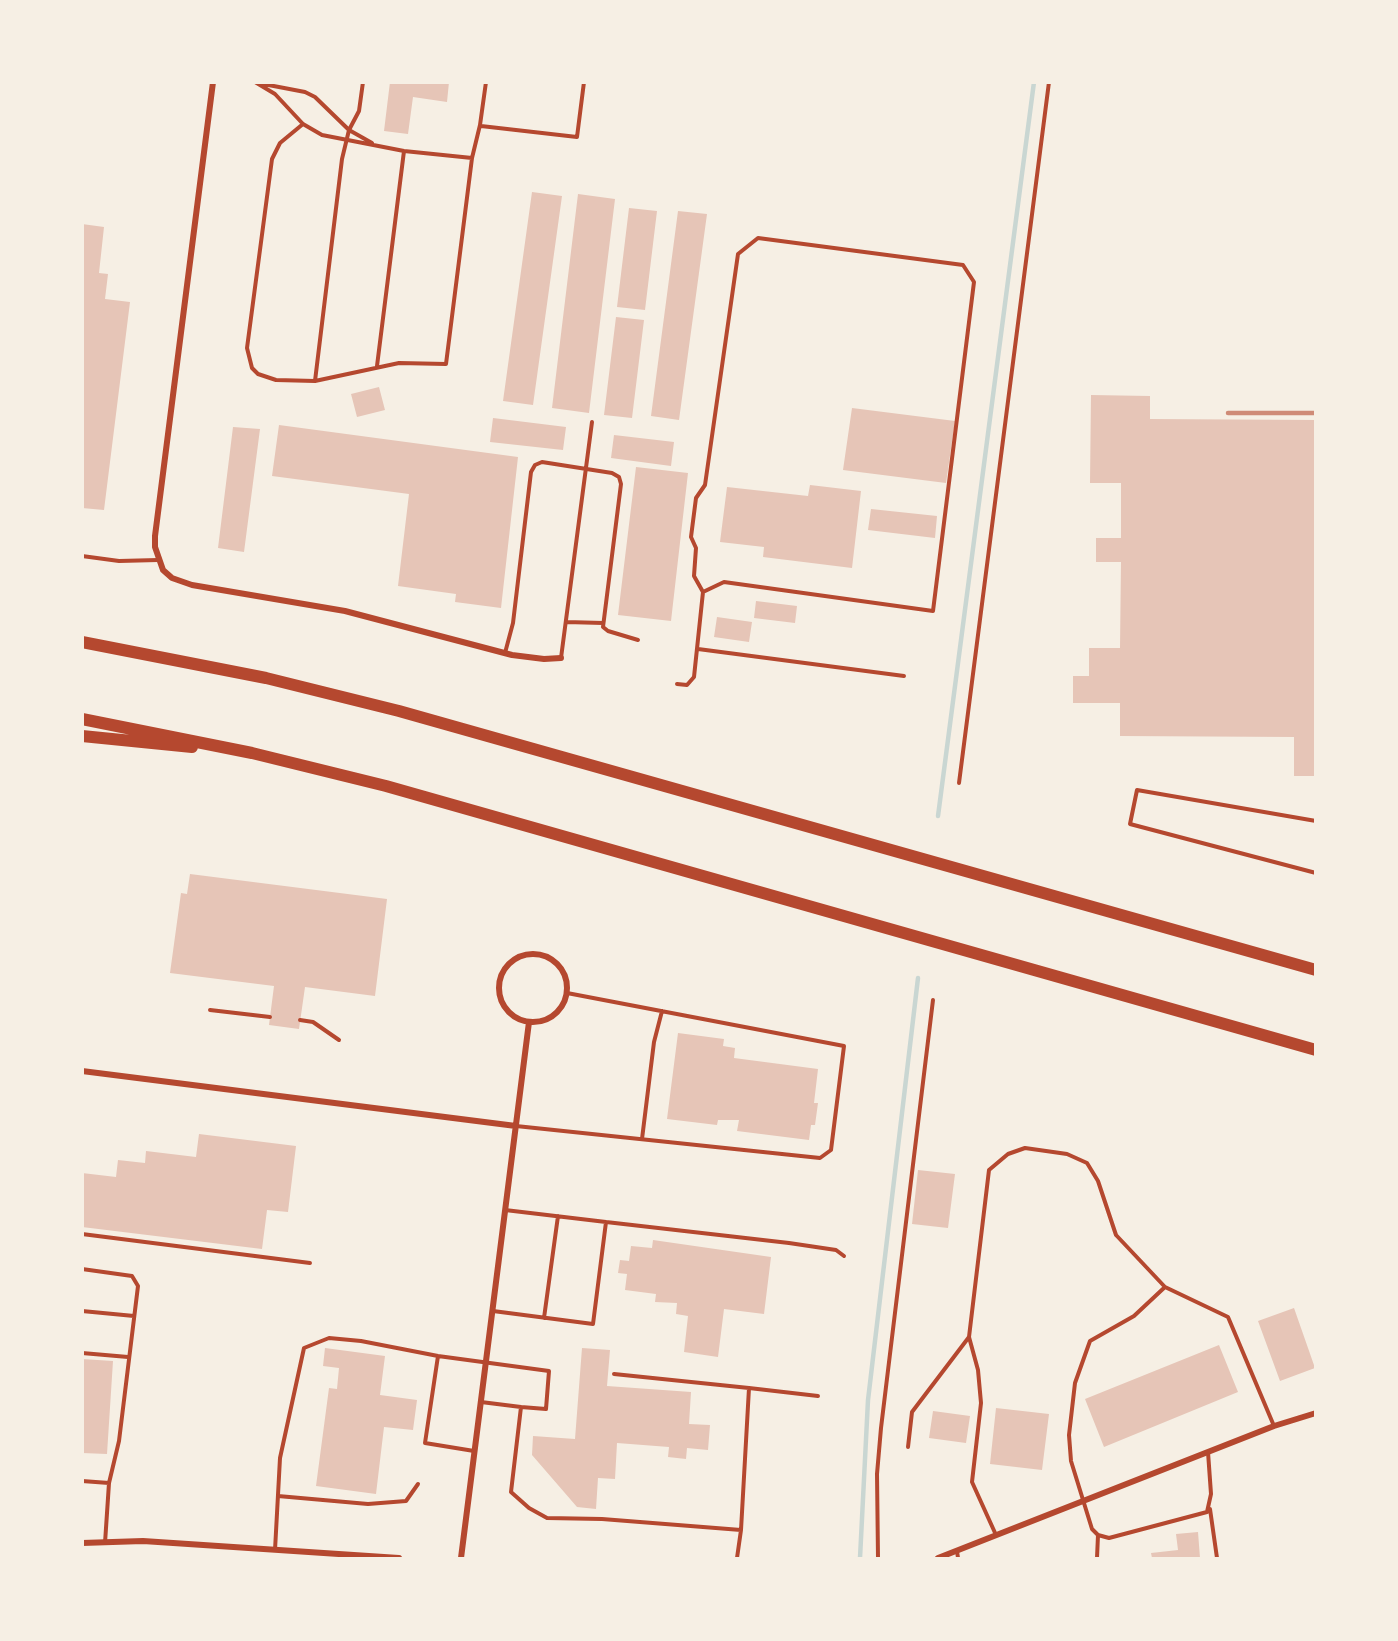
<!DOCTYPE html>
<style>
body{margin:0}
#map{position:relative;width:1398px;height:1641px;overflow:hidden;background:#f6efe4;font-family:"DM Sans",sans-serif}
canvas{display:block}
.frame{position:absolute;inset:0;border:84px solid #f6efe4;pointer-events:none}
</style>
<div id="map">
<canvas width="1398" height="1641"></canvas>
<div class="frame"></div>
</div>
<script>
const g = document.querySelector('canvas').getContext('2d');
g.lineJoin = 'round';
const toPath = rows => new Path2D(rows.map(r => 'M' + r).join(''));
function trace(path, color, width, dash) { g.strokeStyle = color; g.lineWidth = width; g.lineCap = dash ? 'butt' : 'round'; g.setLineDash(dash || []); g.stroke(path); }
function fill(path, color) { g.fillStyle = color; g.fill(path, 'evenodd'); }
const stream = toPath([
 [938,816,1034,82],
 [860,1558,868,1400,918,978]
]);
const building = toPath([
 [390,82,449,82,447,102,413,97,408,134,384,131],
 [532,192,562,196,533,405,503,401],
 [578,194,615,199,589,413,552,408],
 [629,208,657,211,645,310,617,307],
 [678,211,707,214,679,420,651,416],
 [82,224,104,227,99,273,108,274,105,299,130,302,104,510,82,508],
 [616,317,644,320,632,418,604,415],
 [379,387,385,410,357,417,351,394],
 [1091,395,1150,396,1150,419,1316,420,1316,776,1294,776,1294,737,1120,736,1120,703,1073,703,1073,676,1089,676,1089,648,1120,648,1121,562,1096,562,1096,538,1121,538,1121,483,1090,483],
 [852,408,955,421,946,483,843,470],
 [493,418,566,427,563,450,490,442],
 [279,425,518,457,501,608,455,602,456,594,398,586,409,494,272,476],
 [233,427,260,429,244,552,218,548],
 [614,435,674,442,671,466,611,458],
 [636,467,688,473,671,621,618,615],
 [810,485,861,491,852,568,763,557,764,547,720,542,727,487,808,496],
 [871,509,937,516,935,538,868,530],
 [756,601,797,606,795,623,754,618],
 [717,617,752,622,749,642,714,637],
 [190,874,387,899,375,996,305,987,299,1029,269,1025,274,986,170,973,181,893,187,894],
 [678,1033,724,1039,723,1046,735,1048,734,1058,818,1069,814,1103,818,1103,815,1125,811,1125,809,1140,737,1131,739,1120,718,1120,717,1125,667,1119],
 [199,1134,296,1146,288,1212,267,1210,262,1249,82,1227,82,1173,116,1177,118,1160,145,1163,146,1151,196,1157],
 [918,1170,955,1174,948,1228,912,1224],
 [653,1240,771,1257,764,1314,724,1309,718,1357,684,1352,688,1316,676,1314,677,1303,655,1302,656,1294,625,1290,627,1274,618,1273,620,1260,629,1261,631,1246,652,1248],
 [1294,1308,1315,1368,1280,1381,1258,1321],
 [1219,1345,1238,1392,1104,1447,1085,1399],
 [325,1348,385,1356,380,1395,417,1400,413,1430,384,1427,376,1494,316,1486,329,1388,337,1389,339,1368,323,1366],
 [582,1348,610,1350,607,1386,691,1392,689,1424,710,1425,708,1450,687,1448,686,1459,668,1457,669,1447,617,1443,615,1479,598,1478,596,1509,577,1507,532,1455,533,1436,575,1439],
 [82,1359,113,1361,107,1454,82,1453],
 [996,1408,1049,1414,1042,1470,990,1464],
 [933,1411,970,1416,966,1443,929,1438],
 [1198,1532,1200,1558,1152,1558,1151,1553,1178,1550,1176,1534]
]);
const service = toPath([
 [255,82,275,94,303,124,322,135,404,151,472,158],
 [258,83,305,92,315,97,349,130,372,143],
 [303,124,280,143,272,159,247,348,252,368,258,374,276,380,315,381,399,363,446,364,472,158,480,125,486,82],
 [481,126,577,137,584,82],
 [377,366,404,151],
 [315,381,342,159,349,130,359,111,363,82],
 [82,556,119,561,158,560],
 [566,622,603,623],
 [698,649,904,676],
 [505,653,513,623,531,472,535,465,542,462,612,473,619,477,621,484,603,627,608,631,638,640],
 [561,658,592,422],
 [677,684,687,685,694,677,703,592,694,576,696,548,691,537,696,498,705,485,738,254,758,238,963,265,974,282,933,611,724,582,703,592],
 [959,783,1049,82],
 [1316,821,1137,790,1130,824,1316,873],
 [210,1010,270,1017],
 [300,1020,313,1022,339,1040],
 [516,1126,820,1158,831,1150,844,1046,567,993],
 [642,1139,654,1042,662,1011],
 [606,1222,789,1243,836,1250,844,1256],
 [82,1234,310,1263],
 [82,1269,132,1276,138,1286,119,1441,109,1483],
 [1165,1287,1228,1317,1274,1426],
 [82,1311,134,1316],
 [493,1311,593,1324,606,1222,505,1210],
 [544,1318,558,1216],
 [82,1353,128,1357],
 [438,1356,425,1443,474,1451],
 [614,1374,749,1388,741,1530],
 [749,1388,818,1396],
 [481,1402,521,1407,511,1492,529,1508,547,1518,602,1519,741,1530,737,1558],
 [908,1447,912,1412,969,1337],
 [82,1481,109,1483,105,1543],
 [278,1496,368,1504,406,1501,418,1484],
 [1210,1509,1217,1558],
 [996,1535,972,1482,981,1403,978,1370,969,1337,989,1170,1008,1154,1025,1148,1067,1154,1087,1163,1098,1181,1116,1235,1165,1287,1134,1316,1090,1341,1075,1383,1069,1435,1071,1461,1092,1529,1098,1535,1109,1538,1207,1512,1211,1494,1208,1452],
 [275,1550,280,1458,304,1348,329,1338,361,1341,438,1356,549,1371,546,1409,521,1407],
 [957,1551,958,1558],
 [878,1558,877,1474,881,1428,933,1000],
 [1097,1558,1098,1535]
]);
const minor = toPath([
 [213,82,155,536,155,547,163,570,172,578,192,585,345,611,512,655,544,659,561,658],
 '499 988a34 34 0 1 1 68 0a34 34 0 1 1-68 0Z',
 [82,1071,516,1126],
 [82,1543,143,1541,399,1558],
 [461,1558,529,1022],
 [938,1558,1274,1426,1316,1413]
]);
const motorway = toPath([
 [82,642,266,678,399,711,1316,970],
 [82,719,252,753,386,786,1316,1050],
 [82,736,192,747]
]);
const rail = toPath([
 [1228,413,1316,413]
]);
trace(stream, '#c9d6d2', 4.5);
fill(building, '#e6c5b7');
trace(service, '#b5482f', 4);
trace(minor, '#b5482f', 6);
trace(motorway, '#b5482f', 12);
trace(rail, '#cf8b77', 4.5);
</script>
